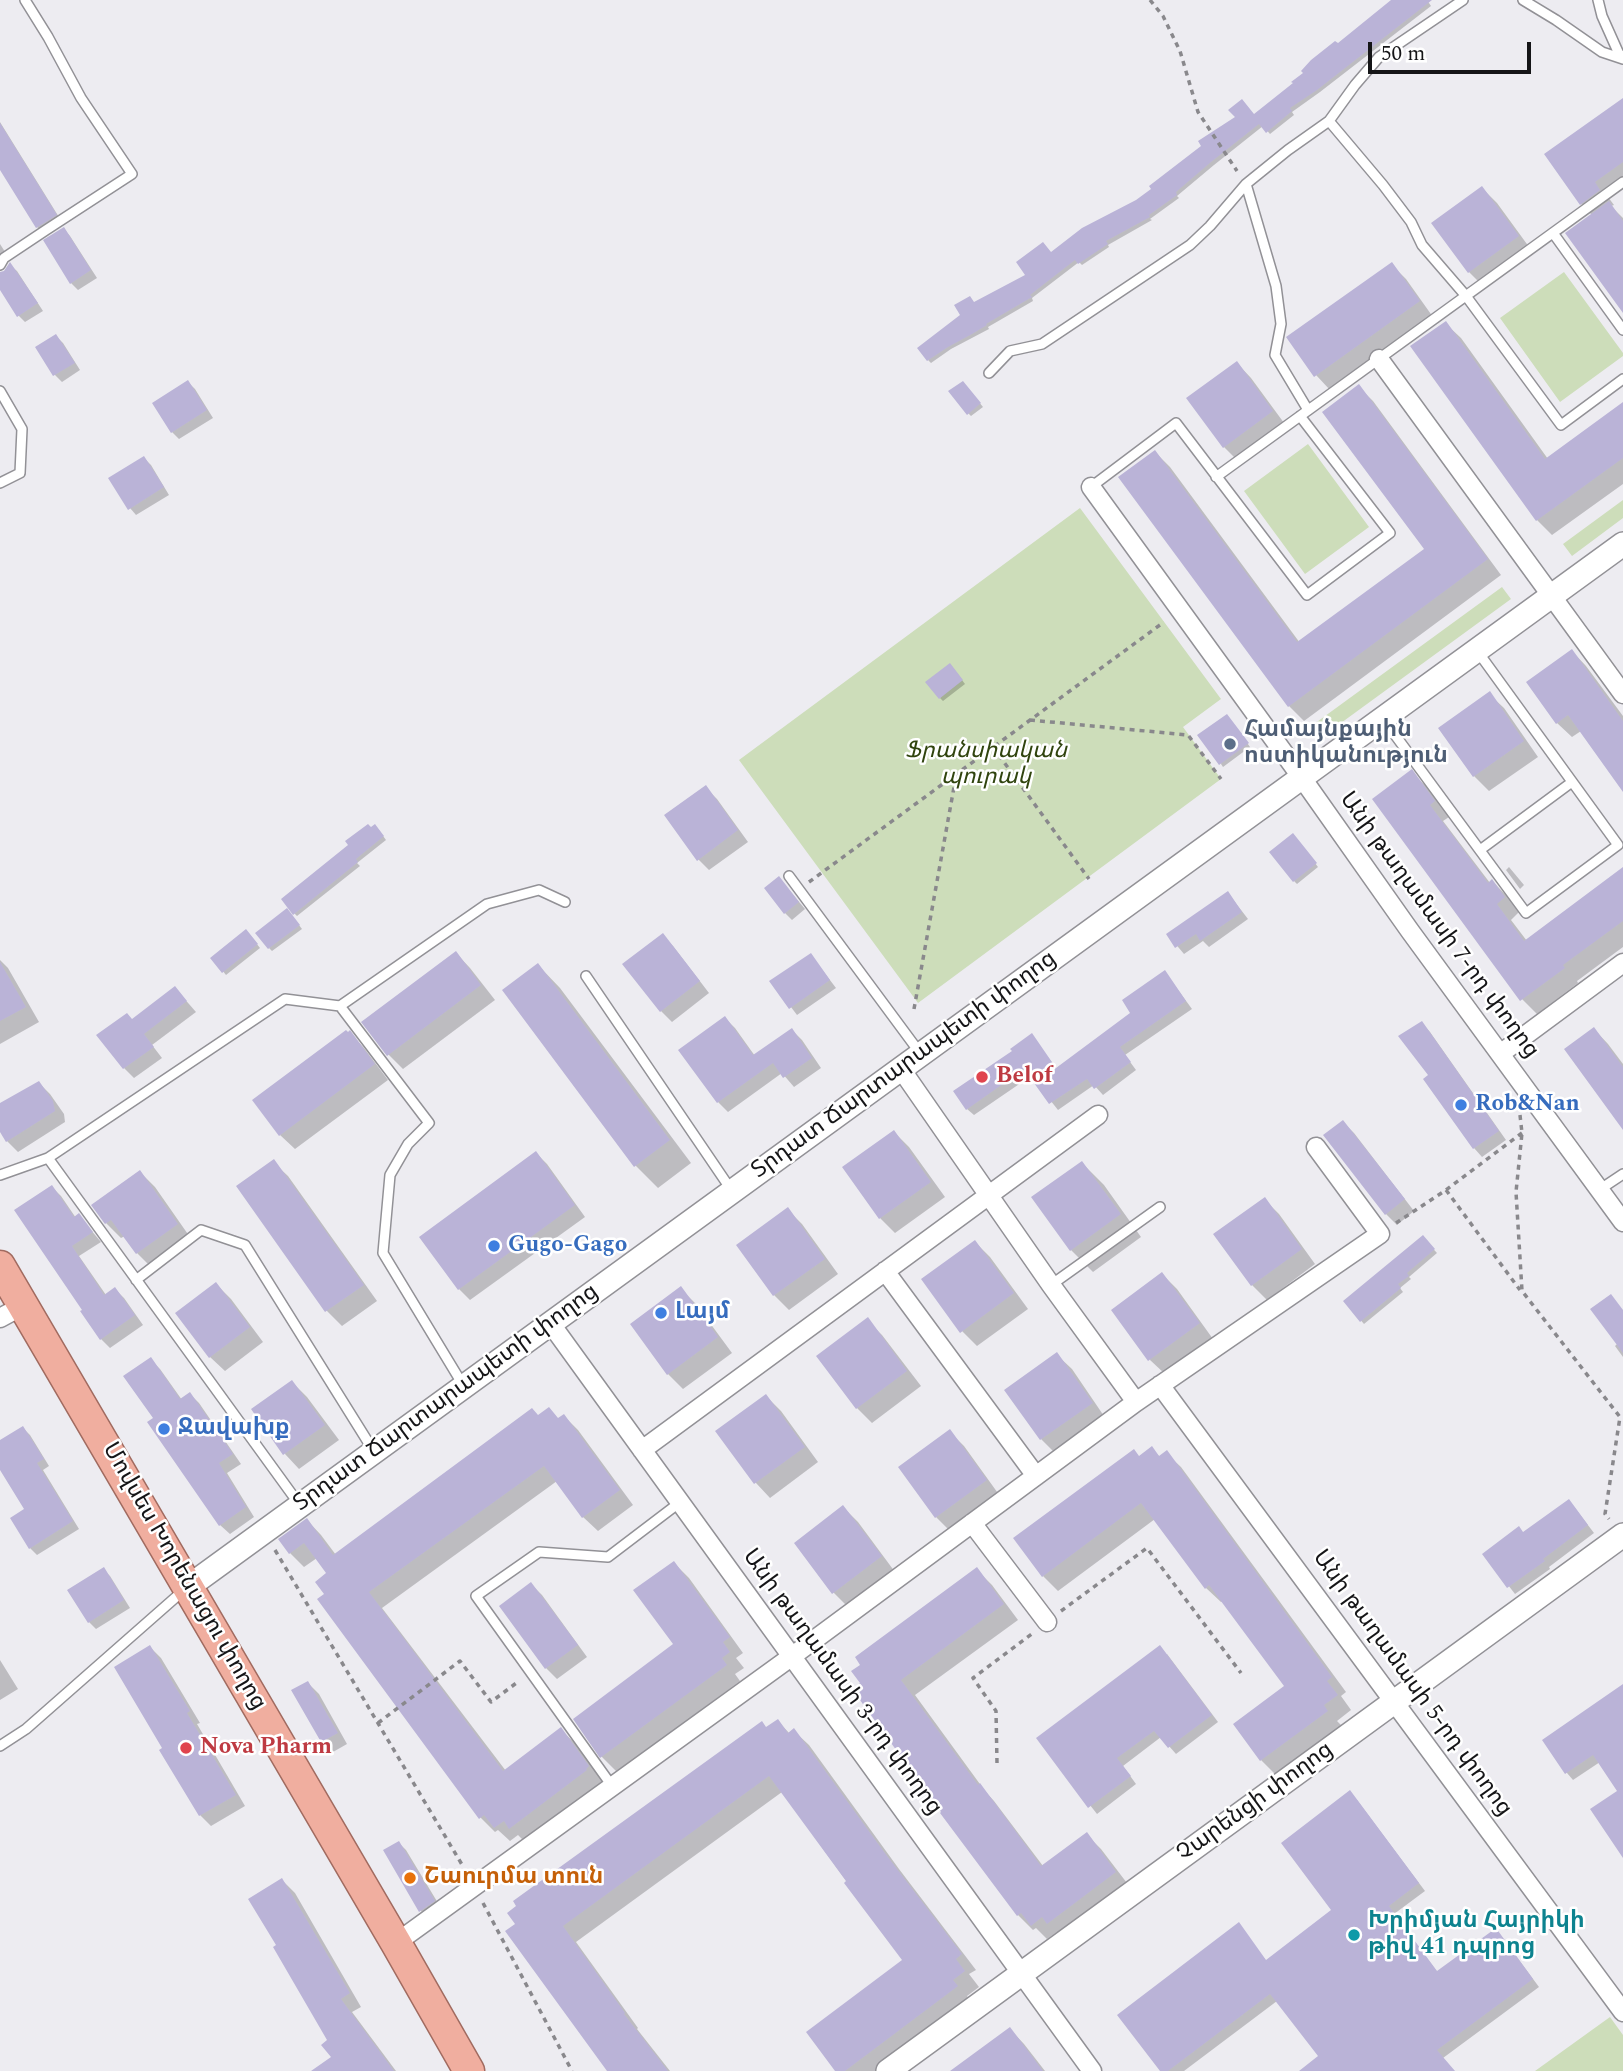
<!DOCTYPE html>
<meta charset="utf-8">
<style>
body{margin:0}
#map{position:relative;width:1623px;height:2071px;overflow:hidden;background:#edecf1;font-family:Spectral,serif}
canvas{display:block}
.scale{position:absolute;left:1368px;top:42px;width:163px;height:32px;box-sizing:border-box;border:4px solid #151517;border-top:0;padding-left:9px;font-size:21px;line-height:24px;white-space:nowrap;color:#151517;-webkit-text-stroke:5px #fff;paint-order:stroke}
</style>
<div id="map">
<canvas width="1623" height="2071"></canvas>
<div class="scale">50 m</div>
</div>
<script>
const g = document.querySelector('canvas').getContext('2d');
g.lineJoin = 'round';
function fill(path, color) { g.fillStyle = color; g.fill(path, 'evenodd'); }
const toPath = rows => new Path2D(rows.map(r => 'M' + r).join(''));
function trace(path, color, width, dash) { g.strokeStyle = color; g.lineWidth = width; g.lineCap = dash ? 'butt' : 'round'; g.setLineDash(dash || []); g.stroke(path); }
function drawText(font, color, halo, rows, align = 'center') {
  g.font = font + ' Spectral,"Noto Sans Armenian",serif'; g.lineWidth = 5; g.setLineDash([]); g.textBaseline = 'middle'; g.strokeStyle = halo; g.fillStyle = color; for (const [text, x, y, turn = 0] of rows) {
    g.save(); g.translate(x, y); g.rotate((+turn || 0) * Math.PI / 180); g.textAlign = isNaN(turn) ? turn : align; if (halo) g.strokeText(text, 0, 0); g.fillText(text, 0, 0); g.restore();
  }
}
const green = toPath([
 [1564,272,1623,353,1623,356,1560,402,1500,318],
 [1308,444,1369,527,1305,574,1244,491],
 [1623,500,1623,518,1572,556,1563,544],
 [1080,508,1221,699,1183,727,1221,779,918,1003,739,760],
 [1502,587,1511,599,1319,739,1310,727],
 [1610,2017,1623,2035,1623,2071,1535,2071]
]);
const shadow = toPath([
 [1398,0,1427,0,1431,6,1320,92,1292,112,1294,115,1270,134,1263,126,1214,165,1177,196,1179,198,1150,219,1152,220,1108,245,1109,247,1082,265,1079,262,1032,298,1033,301,988,327,989,329,951,349,931,363,928,360,974,304,1028,275,1051,254,1137,201,1255,116,1338,45],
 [1623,100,1623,187,1608,197,1614,205,1611,206,1623,218,1623,310,1592,215,1581,204],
 [0,122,62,222,44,234,37,227,0,168],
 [1482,188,1497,203,1532,251,1484,287,1469,272],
 [64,229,70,236,97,278,78,290,71,283],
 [0,244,9,258,0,269,0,273,4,273,10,265,17,271,43,311,25,322,18,315,0,287],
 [1391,264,1406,279,1433,317,1330,390,1316,375],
 [1446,324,1461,338,1548,459,1623,405,1623,484,1552,535,1537,520,1412,347],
 [56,336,63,343,80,370,62,382,55,375,37,347],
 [1237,363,1251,378,1287,427,1239,462,1224,447],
 [188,382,195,389,213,418,179,439,172,432],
 [966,386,983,407,971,416,968,413],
 [1359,387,1373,401,1501,575,1304,721,1289,706,1120,478,1155,452,1170,467,1300,643,1426,549],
 [144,458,151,465,169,495,136,515,130,508],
 [1572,651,1586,666,1623,716,1623,790,1581,731,1572,737,1557,723],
 [953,668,965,684,943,701,940,698],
 [1489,694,1504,708,1538,757,1489,791,1474,776,1440,728],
 [1230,719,1250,747,1223,767,1221,764],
 [1411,772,1426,786,1449,817,1443,821,1490,883,1492,881,1507,896,1519,912,1511,920,1527,941,1623,869,1623,947,1577,981,1578,983,1537,1014,1522,999],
 [706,788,717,799,748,842,709,870,698,859],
 [371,829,378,829,386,840,357,863,360,866,297,916,294,913],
 [1296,838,1318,867,1297,884,1294,881],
 [1509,867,1524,885,1520,889,1506,870],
 [779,878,805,909,792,920,785,913],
 [1228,893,1248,919,1209,947,1203,941,1184,954,1168,935],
 [290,913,302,929,272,951,269,948],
 [249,934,260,948,226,975,213,959],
 [662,935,673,946,709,993,672,1022,661,1011],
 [456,953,470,968,495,1000,403,1069,388,1054],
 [811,955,836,988,797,1015,772,982],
 [0,960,8,968,39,1022,0,1044],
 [538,965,560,988,691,1163,658,1188,636,1166,505,991],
 [1165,972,1192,1009,1125,1055,1136,1070,1103,1095,1094,1085,1058,1110,1031,1076,974,1115,967,1109,1014,1051,1032,1036,1057,1069,1133,1013],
 [175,988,196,1012,152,1045,162,1058,134,1078,124,1068,132,1021],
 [725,1018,735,1028,755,1056,792,1030,802,1040,821,1068,794,1087,782,1073,728,1112,718,1102,680,1050],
 [1422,1023,1430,1032,1506,1140,1482,1157,1474,1148,1426,1079,1431,1076],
 [1594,1029,1608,1044,1623,1064,1623,1127],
 [350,1033,364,1048,388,1080,295,1149,280,1135],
 [39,1083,50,1094,64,1114,65,1122,18,1152,7,1141,0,1129,0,1105],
 [1343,1122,1354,1133,1414,1211,1397,1225,1386,1214],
 [894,1132,909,1147,945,1197,895,1233,880,1218],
 [536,1153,547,1164,585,1217,470,1300,459,1289],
 [273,1162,288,1176,377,1301,342,1326,327,1311,238,1187],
 [1082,1163,1104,1185,1141,1237,1093,1272,1071,1250],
 [140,1172,155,1187,192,1240,152,1268,137,1253,125,1236,121,1238,106,1223],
 [52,1187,61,1196,76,1218,79,1216,101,1242,79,1256,106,1295,115,1289,124,1298,143,1325,110,1348,101,1339],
 [1265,1200,1279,1214,1315,1264,1267,1300,1252,1285],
 [788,1210,802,1224,838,1274,789,1310,774,1295,738,1246],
 [1423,1238,1437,1253,1409,1277,1411,1279,1400,1288,1403,1292,1364,1324,1345,1302],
 [975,1242,990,1257,1028,1309,977,1346,962,1331],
 [1162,1274,1177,1289,1213,1339,1165,1374,1150,1360],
 [216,1284,231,1299,263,1342,225,1371,210,1357],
 [681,1289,696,1304,732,1353,683,1389,668,1374],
 [1623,1311,1623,1357,1615,1346,1618,1343],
 [867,1320,882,1335,921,1386,872,1423,857,1408],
 [1057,1355,1072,1369,1106,1419,1056,1454,1041,1439],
 [151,1360,160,1369,182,1400,190,1394,199,1403,241,1464,227,1473,254,1517,230,1534,220,1525,155,1418],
 [292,1382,307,1397,339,1440,299,1469,285,1454],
 [766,1396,781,1411,818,1462,770,1498,756,1483,718,1431],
 [564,1416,578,1430,633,1505,598,1531,583,1517,557,1481,382,1608,506,1771,561,1730,576,1744,602,1781,599,1784,600,1785,525,1842,518,1835,510,1841,498,1830,495,1832,481,1818,319,1599,326,1594,329,1574,317,1558,304,1567,290,1553,307,1520,321,1535,336,1555,539,1417,559,1419],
 [23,1428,30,1435,49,1466,43,1470,79,1529,37,1555,30,1548,27,1509,0,1467,0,1442],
 [949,1431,964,1446,1000,1496,951,1532,936,1517],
 [1152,1449,1160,1457,1166,1453,1181,1467,1346,1692,1341,1696,1351,1710,1337,1721,1342,1726,1276,1775,1261,1760,1286,1687,1223,1601,1221,1602,1206,1588,1155,1519,1058,1591,1043,1576,1140,1458],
 [843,1507,858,1522,895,1572,848,1607,833,1592],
 [1575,1508,1594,1533,1549,1567,1550,1569,1515,1594,1484,1554],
 [674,1563,689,1578,743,1653,736,1658,744,1668,735,1674,740,1681,617,1772,602,1757,575,1719,675,1644],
 [103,1569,110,1576,130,1608,96,1629,89,1622],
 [977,1570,992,1585,1018,1620,915,1695,985,1791,994,1801,1043,1866,1086,1834,1101,1849,1130,1887,1063,1937,1057,1932,1047,1939,1036,1928,1033,1930,1018,1915,854,1690],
 [531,1584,542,1595,587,1657,557,1679,546,1668,501,1606],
 [150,1647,161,1658,200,1723,197,1724,245,1806,211,1826,200,1815,162,1751,165,1749],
 [1167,1654,1218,1722,1176,1754,1161,1737,1123,1766,1136,1784,1097,1814,1038,1739],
 [0,1660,18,1689,0,1700],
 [308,1683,319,1694,347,1744,333,1752,322,1741],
 [1623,1686,1623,1855,1619,1791,1600,1762,1573,1780,1567,1773,1544,1740],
 [778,1721,790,1734,794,1731,809,1745,899,1869,976,1970,969,1974,979,1987,967,1996,971,2002,879,2071,838,2071,904,1961,782,1792,576,1942,638,2028,637,2029,670,2071,609,2071,508,1931],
 [1357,1800,1425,1891,1394,1914,1438,1973,1502,1937,1539,1987,1443,2058,1454,2071,1302,2071,1321,2056,1277,2001,1184,2071,1162,2071,1239,1925,1267,1962,1333,1910],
 [399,1843,406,1850,441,1908,428,1918,421,1911,386,1851],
 [282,1880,295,1893,361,2007,352,2012,396,2071,325,2071,333,2058,330,2041,279,1945],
 [1010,2029,1024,2044,1045,2071,953,2071]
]);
const building = toPath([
 [1391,0,1432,0,1317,90,1290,108,1292,111,1266,133,1259,124,1211,162,1176,192,1177,195,1149,215,1150,217,1106,241,1108,244,1078,264,1075,260,1030,295,1032,297,986,324,987,325,972,334,948,347,927,361,917,348,960,315,954,305,970,296,974,302,1025,275,1016,262,1043,242,1051,252,1082,228,1136,200,1151,189,1149,186,1201,146,1198,141,1235,117,1228,110,1242,99,1254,114,1293,83,1291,82,1303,73,1301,71,1311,60,1335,41,1338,43],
 [1623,98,1623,162,1595,182,1600,190,1580,205,1544,154],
 [0,123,57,215,36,228,0,170],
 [1482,186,1519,236,1468,273,1431,223],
 [1609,201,1623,221,1623,313,1565,233],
 [64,227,91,270,70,284,43,240],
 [10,262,38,303,17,317,0,290,0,272,4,271],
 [1392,262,1420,301,1314,377,1286,337],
 [1446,321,1545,459,1623,402,1623,458,1536,521,1410,346],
 [56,334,75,363,53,376,35,347],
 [1237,361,1273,411,1223,448,1186,398],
 [188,380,207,410,171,433,152,403],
 [963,381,981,403,967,415,948,391],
 [1359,384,1488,559,1288,707,1118,477,1155,450,1297,642,1424,549,1322,412],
 [144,456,164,487,128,510,108,478],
 [1572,649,1623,721,1623,792,1568,715,1556,724,1526,682],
 [950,663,963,680,939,699,925,682],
 [1490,691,1524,741,1473,777,1438,728],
 [1227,714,1249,743,1219,765,1197,735],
 [1412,769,1435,801,1430,805,1488,883,1492,879,1505,897,1497,904,1524,941,1623,867,1623,921,1563,965,1565,968,1520,1001,1372,799],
 [706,785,738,830,697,861,664,815],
 [368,824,371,827,375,824,384,836,356,859,358,862,293,915,281,899,348,845,345,841],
 [1293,833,1317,863,1293,882,1269,852],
 [779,876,799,902,784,914,764,888],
 [1228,891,1242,912,1200,941,1196,934,1175,948,1166,934],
 [287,908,300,925,268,949,255,933],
 [246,929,258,944,222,973,210,958],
 [663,933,700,981,660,1012,622,964],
 [456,951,481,985,387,1056,361,1022],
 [811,953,830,980,789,1009,769,981],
 [0,962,26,1007,0,1021],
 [538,963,670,1140,634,1167,502,990],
 [1165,970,1186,1001,1120,1047,1131,1062,1094,1089,1087,1079,1049,1104,1024,1069,966,1110,953,1091,1012,1051,1010,1049,1032,1033,1056,1068,1130,1013,1122,1000],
 [175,986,187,1001,144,1034,154,1047,123,1069,96,1035,127,1013,132,1019],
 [725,1016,753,1055,792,1028,812,1058,783,1078,773,1063,717,1103,678,1050],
 [1422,1021,1499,1131,1473,1149,1423,1079,1428,1075,1398,1036],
 [1594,1027,1623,1067,1623,1130,1564,1049],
 [346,1030,348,1032,350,1030,375,1064,279,1136,252,1100],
 [39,1081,53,1101,55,1111,6,1142,0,1132,0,1103],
 [1343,1120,1405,1199,1385,1215,1323,1135],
 [894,1130,931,1182,879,1219,842,1167],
 [536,1151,575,1205,458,1290,419,1237],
 [274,1159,364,1285,325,1312,236,1186],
 [1082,1161,1121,1214,1070,1251,1031,1197],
 [140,1170,178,1224,136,1254,111,1220,105,1224,91,1205],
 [52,1185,74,1217,79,1213,93,1232,72,1246,104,1295,115,1287,135,1315,100,1340,80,1311,82,1310,14,1210],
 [1265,1197,1302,1249,1251,1286,1213,1234],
 [788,1207,825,1259,773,1296,736,1245],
 [1423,1235,1435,1249,1407,1273,1409,1276,1398,1284,1401,1288,1360,1322,1343,1301],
 [975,1240,1014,1293,960,1333,921,1279],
 [1162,1272,1200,1323,1148,1361,1111,1310],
 [216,1282,250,1327,209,1358,175,1313],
 [681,1286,718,1337,667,1375,630,1324],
 [1611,1294,1623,1310,1623,1353,1590,1309],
 [868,1317,907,1371,856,1409,816,1356],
 [1057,1352,1093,1403,1040,1440,1004,1390],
 [151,1357,180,1399,190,1392,233,1454,219,1463,246,1507,219,1526,147,1422,153,1418,123,1376],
 [292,1380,325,1425,283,1455,251,1409],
 [766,1394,805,1447,754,1484,715,1431],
 [549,1407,558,1418,564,1414,620,1490,582,1518,544,1466,369,1592,503,1771,561,1727,589,1766,586,1769,587,1770,509,1829,504,1821,494,1828,484,1815,479,1819,317,1599,324,1594,315,1582,326,1573,304,1543,289,1554,278,1539,307,1518,333,1555,532,1408,538,1415],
 [23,1426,44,1459,37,1463,73,1521,29,1549,10,1518,24,1509,0,1470,0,1440],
 [950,1429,987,1480,935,1518,898,1467],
 [1152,1446,1159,1456,1167,1450,1332,1677,1327,1681,1338,1695,1324,1705,1328,1711,1260,1761,1233,1724,1284,1686,1209,1585,1205,1589,1141,1503,1042,1577,1013,1538,1134,1449,1139,1456],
 [1569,1499,1588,1525,1543,1559,1545,1561,1507,1588,1482,1554,1519,1526,1523,1532],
 [843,1505,882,1556,832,1594,794,1543],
 [674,1561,730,1637,723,1642,730,1652,722,1658,727,1665,600,1758,573,1719,673,1644,633,1590],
 [104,1567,124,1600,88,1623,67,1590],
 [977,1567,1004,1604,901,1680,978,1785,980,1783,1041,1866,1087,1832,1116,1872,1047,1924,1042,1917,1031,1926,1021,1913,1017,1916,940,1813,941,1812,852,1689,860,1683,851,1671,860,1665,855,1657],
 [531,1582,578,1645,545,1669,499,1606],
 [150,1645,190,1711,187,1713,236,1795,199,1816,159,1750,162,1748,114,1667],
 [1160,1645,1212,1715,1168,1748,1154,1731,1117,1758,1131,1776,1088,1808,1036,1738],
 [308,1681,338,1733,321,1742,291,1690],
 [1623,1684,1623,1858,1590,1809,1617,1791,1593,1755,1565,1774,1542,1740],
 [778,1719,788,1733,794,1728,884,1852,962,1954,956,1959,965,1971,953,1980,958,1986,845,2071,835,2071,806,2032,902,1960,844,1883,846,1881,769,1776,563,1926,625,2013,624,2014,668,2071,607,2071,505,1931,515,1924,507,1913,516,1906,513,1901,762,1721,766,1727],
 [1350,1790,1419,1883,1389,1906,1437,1971,1496,1928,1533,1979,1437,2050,1455,2071,1299,2071,1318,2056,1270,1994,1168,2071,1160,2071,1117,2015,1239,1922,1266,1960,1331,1910,1281,1843],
 [399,1841,435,1901,419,1912,383,1850],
 [282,1878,350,1993,341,1999,394,2071,311,2071,331,2057,321,2045,327,2040,273,1947,276,1945,248,1899],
 [1010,2027,1043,2071,950,2071]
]);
const path = toPath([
 [1150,0,1163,16,1180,51,1198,112,1237,171],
 [1030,720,1188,735,1221,779],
 [993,747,1089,879],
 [809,882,1164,622],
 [914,1009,956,776],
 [1520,1115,1522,1133,1516,1192,1522,1291,1620,1417,1605,1514,1609,1519],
 [1446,1190,1520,1290],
 [1396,1223,1446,1190,1522,1133],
 [275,1550,464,1868],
 [1061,1611,1147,1548,1241,1673],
 [378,1723,460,1661,491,1702,519,1681],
 [997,1763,996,1711,973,1678,1033,1633],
 [483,1903,572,2071]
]);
const service = toPath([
 [1463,0,1379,57,1355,85,1329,121,1383,185,1411,222,1422,245,1466,296,1561,425,1623,379],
 [1523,0,1556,20,1602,52,1623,59],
 [1598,0,1602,16,1619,54,1623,56],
 [1246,184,1276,286,1281,324,1275,355,1308,410],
 [1553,233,1623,330],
 [0,265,4,258,46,230,132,174,81,98,48,37,25,0],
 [989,373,1010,351,1042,344,1190,245,1210,226,1246,184,1288,150,1329,121],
 [0,391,22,429,20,473,0,483],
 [1216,477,1623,182],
 [1091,487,1176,423,1307,595,1390,533,1300,416],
 [1384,720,1526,913,1618,845,1478,652],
 [1480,850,1572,782],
 [789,876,920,1053],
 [586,976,732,1191],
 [340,1006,429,1123,408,1144,390,1175,383,1253,463,1385],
 [48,1158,299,1504],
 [0,1175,48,1158,285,999,340,1006,487,904,539,890,565,902],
 [1599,1190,1623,1174],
 [136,1280,201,1230,245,1245,373,1450],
 [1051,1285,1160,1207],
 [0,1746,26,1729,184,1590],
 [612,1786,476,1596,539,1552,608,1557,679,1503]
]);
const minor = toPath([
 [1379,359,1623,694],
 [1091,487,1302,778,1410,931,1623,1222],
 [1500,1054,1623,963],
 [901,1069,1051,1285,1136,1402],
 [885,1271,1036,1476],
 [0,1318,24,1305],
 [551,1324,1092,2071],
 [1160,1385,1623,2012],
 [642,1450,1098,1115],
 [972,1523,1047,1622],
 [396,1943,791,1657,1136,1402,1380,1234,1316,1147]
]);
const tertiary = toPath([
 [188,1587,1623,544],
 [888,2071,1623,1535]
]);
const trunk = toPath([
 [0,1266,396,1943,469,2071]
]);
const markers = [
 [1230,744,7,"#5c6f8a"],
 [982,1077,7,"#e0444e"],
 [1461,1105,7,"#3f7fe0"],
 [494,1246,7,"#3f7fe0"],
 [661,1313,7,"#3f7fe0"],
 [164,1429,7,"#3f7fe0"],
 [186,1748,7,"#e0444e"],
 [410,1878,7,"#e8710a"],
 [1354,1935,7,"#0f9aa8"]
];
const serviceNames = [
 ["Համայնքային",1244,731],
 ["ոստիկանություն",1244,757]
];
const parkNames = [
 ["Ֆրանսիական",986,752],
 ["պուրակ",986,778]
];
const streetNames = [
 ["Անի թաղամասի 7-րդ փողոց",1438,926,54],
 ["Տրդատ Ճարտարապետի փողոց",905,1066,-36],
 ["Տրդատ Ճարտարապետի փողոց",447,1399,-36],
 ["Մովսես Խորենացու փողոց",183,1577,60],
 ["Անի թաղամասի 3-րդ փողոց",841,1683,54],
 ["Անի թաղամասի 5-րդ փողոց",1411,1684,54],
 ["Չարենցի փողոց",1256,1803,-36]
];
const healthNames = [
 ["Belof",996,1077],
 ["Nova Pharm",200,1748]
];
const shopNames = [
 ["Rob&Nan",1475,1105],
 ["Gugo-Gago",508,1246],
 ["Լայմ",675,1313],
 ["Ջավախք",178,1429]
];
const foodNames = [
 ["Շաուրմա տուն",424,1878]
];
const cultureNames = [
 ["Խրիմյան Հայրիկի",1368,1922],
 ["թիվ 41 դպրոց",1368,1948]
];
fill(green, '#cdddba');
fill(shadow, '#0003');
fill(building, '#bab3d7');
trace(service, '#929196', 12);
trace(minor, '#929196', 21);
trace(tertiary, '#929196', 26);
trace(trunk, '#a16b60', 33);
trace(path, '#89888c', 3.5, [5, 5]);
trace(service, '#fff', 9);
trace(minor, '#fff', 18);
trace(tertiary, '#fff', 23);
trace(trunk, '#f0ae9f', 30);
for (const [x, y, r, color] of markers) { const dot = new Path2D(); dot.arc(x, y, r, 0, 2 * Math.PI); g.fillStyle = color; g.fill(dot); trace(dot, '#fff', 2.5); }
drawText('bold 23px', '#4e5e75', '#fff', serviceNames, 'left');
drawText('italic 23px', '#30440e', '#fff', parkNames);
drawText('23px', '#151517', '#fff', streetNames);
drawText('bold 23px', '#be3a42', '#fff', healthNames, 'left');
drawText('bold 23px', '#366cbe', '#fff', shopNames, 'left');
drawText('bold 23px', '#c56008', '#fff', foodNames, 'left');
drawText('bold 23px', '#0d838f', '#fff', cultureNames, 'left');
</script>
